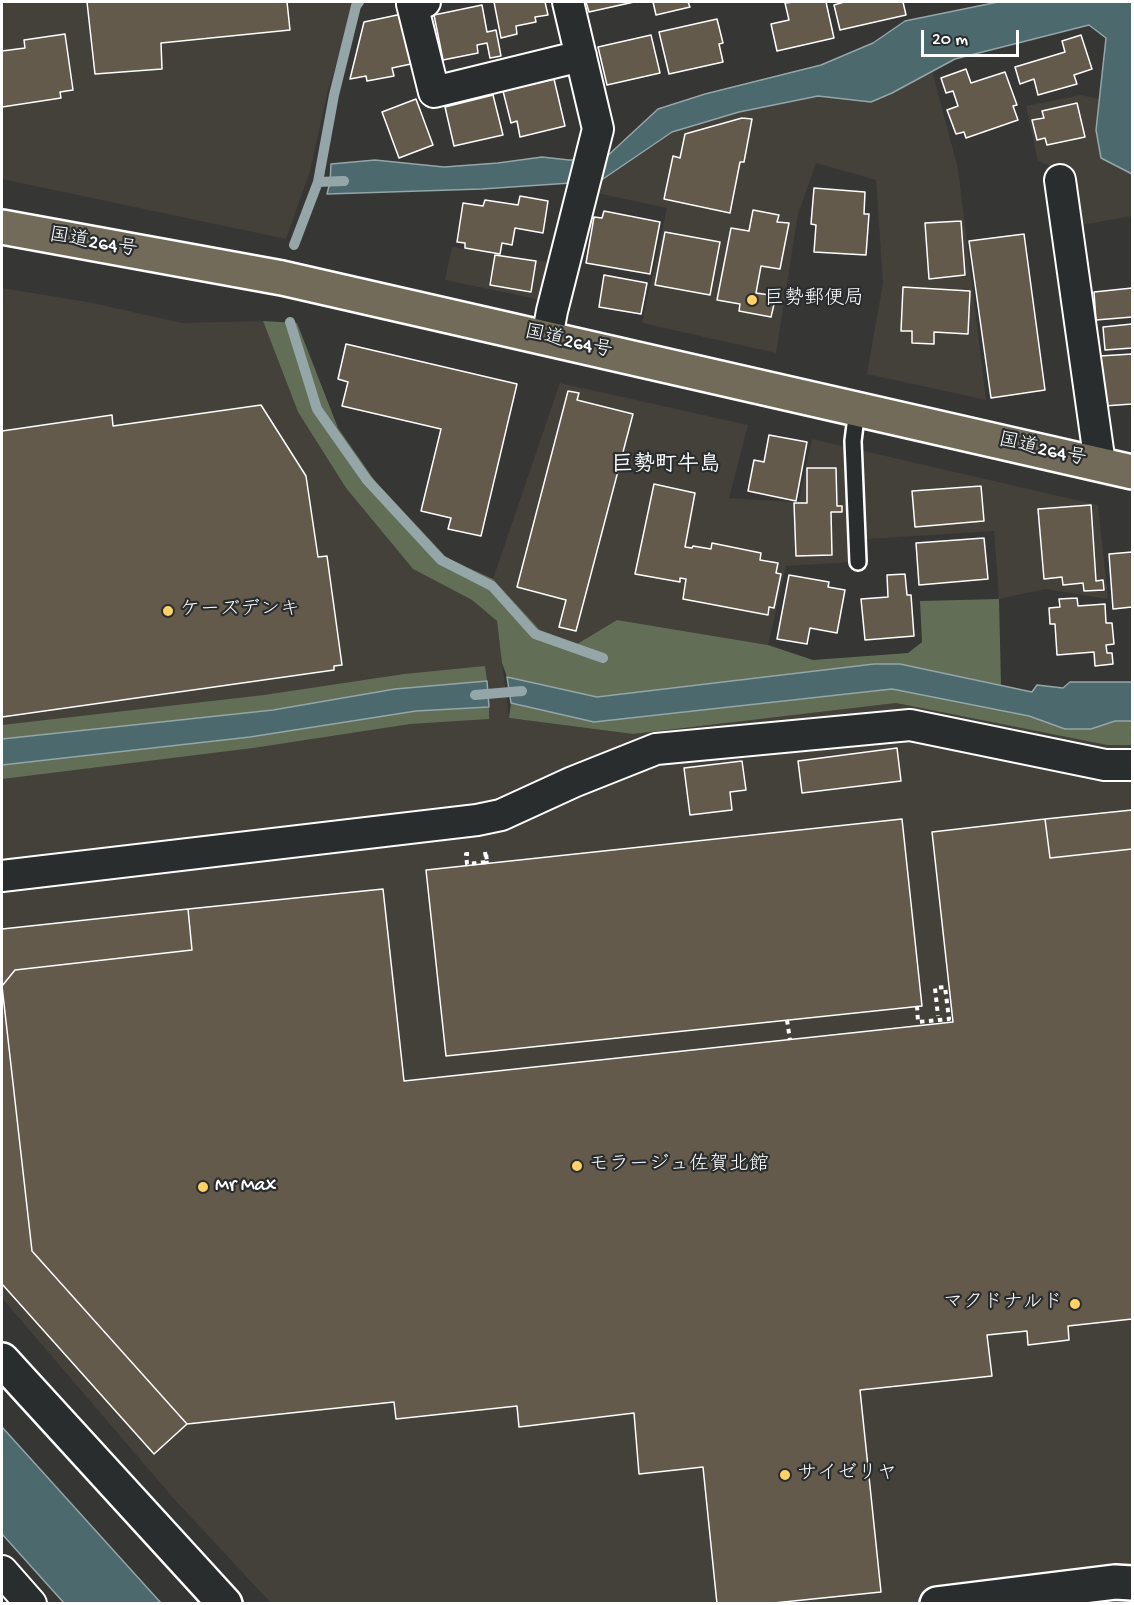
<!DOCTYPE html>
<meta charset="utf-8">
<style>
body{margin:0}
#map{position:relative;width:1134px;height:1605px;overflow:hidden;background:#363634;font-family:"Gochi Hand",sans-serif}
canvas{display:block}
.frame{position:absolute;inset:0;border:3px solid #fff;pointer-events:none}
.scale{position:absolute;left:921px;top:30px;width:98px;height:27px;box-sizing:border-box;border:3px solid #fff;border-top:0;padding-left:8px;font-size:18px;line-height:21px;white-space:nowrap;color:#fff;-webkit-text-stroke:4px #2a2d2e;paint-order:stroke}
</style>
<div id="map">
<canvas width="1134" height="1605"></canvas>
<div class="frame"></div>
<div class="scale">20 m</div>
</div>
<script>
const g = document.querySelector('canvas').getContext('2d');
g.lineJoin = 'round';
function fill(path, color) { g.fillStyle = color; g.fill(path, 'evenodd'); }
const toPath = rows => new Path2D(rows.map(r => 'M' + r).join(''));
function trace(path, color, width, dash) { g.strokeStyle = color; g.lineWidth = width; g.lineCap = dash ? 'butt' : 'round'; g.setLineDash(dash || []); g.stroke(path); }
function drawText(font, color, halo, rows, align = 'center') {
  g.font = font + ' "Gochi Hand","Klee One",sans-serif'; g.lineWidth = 4.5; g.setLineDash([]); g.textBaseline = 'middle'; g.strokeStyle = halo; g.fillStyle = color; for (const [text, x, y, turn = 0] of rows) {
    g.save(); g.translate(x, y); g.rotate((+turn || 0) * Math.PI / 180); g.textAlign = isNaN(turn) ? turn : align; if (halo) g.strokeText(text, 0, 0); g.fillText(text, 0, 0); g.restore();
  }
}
const built = toPath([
 [2,2,355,2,328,90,310,171,286,239,2,179],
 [928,55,958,169,986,400,867,374,883,283,876,180,816,163,798,214,776,353,642,323,667,208,592,192,597,171,674,117],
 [1081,95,1107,101,1132,160,1132,216,1075,226,1066,172,1038,161,1026,106],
 [452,247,547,262,542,300,445,280],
 [2,288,88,302,182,323,263,321,298,412,346,488,413,569,472,600,497,621,509,718,633,734,896,703,1107,745,1132,745,1132,1603,271,1603,175,1500,2,1298],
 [560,383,748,425,729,498,792,502,799,501,812,439,1098,505,1108,599,1045,589,999,599,994,531,852,540,852,562,786,566,768,645,617,620,577,644,540,630,493,579]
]);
const green = toPath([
 [263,321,297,323,338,428,375,481,447,558,493,579,540,630,577,644,617,620,768,645,813,660,908,653,922,642,920,601,999,599,1001,685,900,664,874,664,597,697,507,677,502,663,497,621,472,600,413,569,346,488,298,412],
 [485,666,487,681,395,689,273,710,2,739,2,725,264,695,404,674],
 [892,689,1029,716,1066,729,1091,729,1115,721,1132,721,1132,745,1107,745,896,703,633,734,509,718,511,703,594,722],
 [489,707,489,719,410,724,253,748,2,779,2,765,250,737,416,711]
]);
const water = toPath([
 [998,2,1132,2,1132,174,1101,158,1096,130,1106,38,1089,25,955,59,892,93,871,102,818,96,739,112,672,132,600,181,482,189,327,194,330,182,331,164,375,160,444,167,498,163,542,157,569,160,603,160,658,109,705,94,821,65,873,43,905,21,998,2],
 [874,664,900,664,1032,692,1037,685,1063,688,1070,682,1132,682,1132,721,1115,721,1091,729,1065,729,1029,716,892,689,594,722,511,703,507,677,597,697,874,664],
 [487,681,489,707,416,711,250,737,2,765,2,739,273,710,395,689,487,681],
 [2,1427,161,1603,64,1603,2,1534,2,1427]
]);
const stream = toPath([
 [318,182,344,181],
 [294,245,318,182,334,95,356,6,359,2],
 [290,322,317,409,367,480,441,560,492,586,535,634,603,658],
 [475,695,522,691]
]);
const building = toPath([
 [87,2,287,2,290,30,161,43,162,69,95,74,87,2],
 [494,2,545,2,548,15,535,17,536,22,516,26,517,34,501,38,494,2],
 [586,2,634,2,589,12,586,2],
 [653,2,688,2,690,7,656,15,653,2],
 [794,2,826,2,834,38,777,51,771,24,789,20,785,3,794,2],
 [844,2,903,2,906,15,840,30,834,5,844,2],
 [482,5,487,32,496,30,501,56,490,58,487,43,477,45,478,53,443,60,434,15,482,5],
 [402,14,411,64,392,68,394,76,367,81,366,76,350,79,364,22,402,14],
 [717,19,723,43,719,44,723,62,669,74,659,32,717,19],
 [65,34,73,90,60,92,61,98,2,107,2,51,25,48,24,40,65,34],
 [651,35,660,73,607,85,598,47,651,35],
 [1081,35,1092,69,1074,75,1077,84,1038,95,1034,79,1020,84,1015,67,1065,52,1062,41,1081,35],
 [966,69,971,83,1005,72,1017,105,1013,106,1018,120,966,138,964,132,956,134,947,110,958,106,953,91,946,93,941,78,966,69],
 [554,79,565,126,520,137,517,121,511,123,503,91,554,79],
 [493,95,503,135,454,146,445,107,493,95],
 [416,99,433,145,399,158,382,112,416,99],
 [1077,103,1085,137,1047,145,1045,138,1037,140,1032,120,1044,118,1042,111,1077,103],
 [742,118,752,119,744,162,740,162,730,213,664,199,673,156,680,158,685,134,742,118],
 [814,188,865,192,864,214,869,214,866,255,814,252,816,225,811,224,814,188],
 [520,196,548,201,543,233,515,228,512,245,502,243,500,254,465,248,465,243,457,242,463,203,483,206,485,200,518,205,520,196],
 [753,210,779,215,777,222,789,223,780,269,761,266,756,293,776,296,771,317,739,311,740,304,717,300,731,228,749,231,753,210],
 [604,211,660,222,650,274,586,263,594,217,602,218,604,211],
 [961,221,965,275,929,279,925,223,961,221],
 [665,232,720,242,710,295,655,285,665,232],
 [1024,234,1045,390,991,398,969,241,1024,234],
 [495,255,536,261,531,292,490,285,495,255],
 [604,275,647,283,641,314,599,307,604,275],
 [903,287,970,291,968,334,934,332,934,344,912,343,912,331,901,331,903,287],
 [1132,288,1132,317,1096,320,1094,292,1132,288],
 [1132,324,1132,348,1105,350,1103,327,1132,324],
 [346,344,517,384,481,536,448,529,451,518,421,511,441,429,342,406,348,382,338,379,346,344],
 [1132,354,1132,404,1104,406,1100,356,1132,354],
 [568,391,579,393,577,400,633,414,576,631,559,627,566,600,517,587,568,391],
 [261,405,306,476,318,557,327,556,342,665,334,666,334,670,2,717,2,431,112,415,113,426,261,405],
 [769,435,807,442,796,501,748,491,754,460,764,462,769,435],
 [807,468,836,468,837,506,842,506,842,512,831,512,832,555,796,556,794,503,807,503,807,468],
 [654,484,695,493,685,547,692,548,693,546,711,549,712,543,761,553,760,560,778,563,776,573,781,574,774,608,769,607,768,615,683,599,686,579,680,578,680,582,635,574,654,484],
 [981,486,984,521,915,527,912,491,981,486],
 [1091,505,1096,581,1103,580,1104,590,1084,591,1083,583,1063,585,1062,577,1044,579,1038,509,1091,505],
 [984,538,988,579,919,585,916,543,984,538],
 [1132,552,1132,607,1113,609,1109,554,1132,552],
 [905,574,907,595,911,595,914,636,865,640,861,599,888,597,887,575,905,574],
 [789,575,829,582,828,587,845,590,837,633,810,628,807,644,777,639,789,575],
 [1077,598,1078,606,1105,604,1106,623,1112,623,1114,644,1106,645,1107,653,1112,653,1113,664,1095,666,1094,652,1057,655,1055,624,1050,624,1049,608,1060,607,1059,599,1077,598],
 [897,748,901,781,802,793,798,761,897,748],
 [742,761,746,790,730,792,732,810,690,815,684,768,742,761],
 [1132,810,1132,849,1050,858,1045,819,1132,810],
 [902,819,922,1006,446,1056,426,870,902,819],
 [1045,819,1050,858,1132,849,1132,1319,1068,1326,1069,1340,1028,1345,1027,1331,987,1335,992,1376,860,1390,881,1592,764,1604,717,1604,703,1467,639,1474,634,1413,519,1427,517,1406,396,1419,394,1402,187,1424,32,1251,2,986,15,970,192,950,188,909,383,889,404,1081,953,1022,932,832,1045,819],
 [188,909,192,950,15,970,2,986,32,1251,187,1424,154,1454,2,1284,2,929,188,909]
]);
const path = toPath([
 [485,852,487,864],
 [469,854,466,854,467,864,487,862,486,853,484,853],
 [917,1006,918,1022,949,1019,945,987,935,988,938,1016],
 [787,1020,790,1040]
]);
const lane = toPath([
 [857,409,853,441,858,562]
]);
const street = toPath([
 [425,2,412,4,434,92,581,56],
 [1060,180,1100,464],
 [547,338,552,311,598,129,568,2],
 [2,876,477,820,501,815,573,782,656,749,910,725,1105,765,1132,765],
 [2,1571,31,1604]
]);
const secondary = toPath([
 [2,1360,225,1604],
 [937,1604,1115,1582,1132,1583]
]);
const highway = toPath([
 [2,227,282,278,1132,472]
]);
const markers = [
 [752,300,6,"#ffd166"],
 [168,611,6,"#ffd166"],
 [577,1166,6,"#ffd166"],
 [203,1187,6,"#ffd166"],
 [1075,1304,6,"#ffd166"],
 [785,1475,6,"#ffd166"]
];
const streetNames = [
 ["国道264号",93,244,10],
 ["国道264号",568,343,13],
 ["国道264号",1042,451,13]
];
const poiNames = [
 ["巨勢郵便局",764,300],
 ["ケーズデンキ",180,611],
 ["モラージュ佐賀北館",589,1166],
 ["Mr Max",215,1187],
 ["マクドナルド",1063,1304,"right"],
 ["サイゼリヤ",797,1475]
];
const quarterNames = [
 ["巨勢町牛島",666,467]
];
fill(built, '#44413b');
fill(green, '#626e56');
fill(water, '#4c6a6e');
trace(water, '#94a6a8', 1.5);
trace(stream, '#94a6a8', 10);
fill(building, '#645a4c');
trace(building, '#fff', 1.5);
trace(lane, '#fff', 20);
trace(street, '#fff', 34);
trace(secondary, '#fff', 38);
trace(highway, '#fff', 38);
trace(path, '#fff', 4, [4.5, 4.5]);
trace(lane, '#2a2d2e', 15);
trace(street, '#2a2d2e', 30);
trace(secondary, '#2a2d2e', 33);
trace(highway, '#726b5a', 33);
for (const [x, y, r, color] of markers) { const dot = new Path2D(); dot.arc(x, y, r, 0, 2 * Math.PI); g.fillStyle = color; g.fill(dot); trace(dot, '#2a2d2e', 2); }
drawText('20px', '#fff', '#2a2d2e', streetNames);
drawText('20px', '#fff', '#2a2d2e', poiNames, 'left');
drawText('bold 22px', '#fff', '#2a2d2e', quarterNames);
</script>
